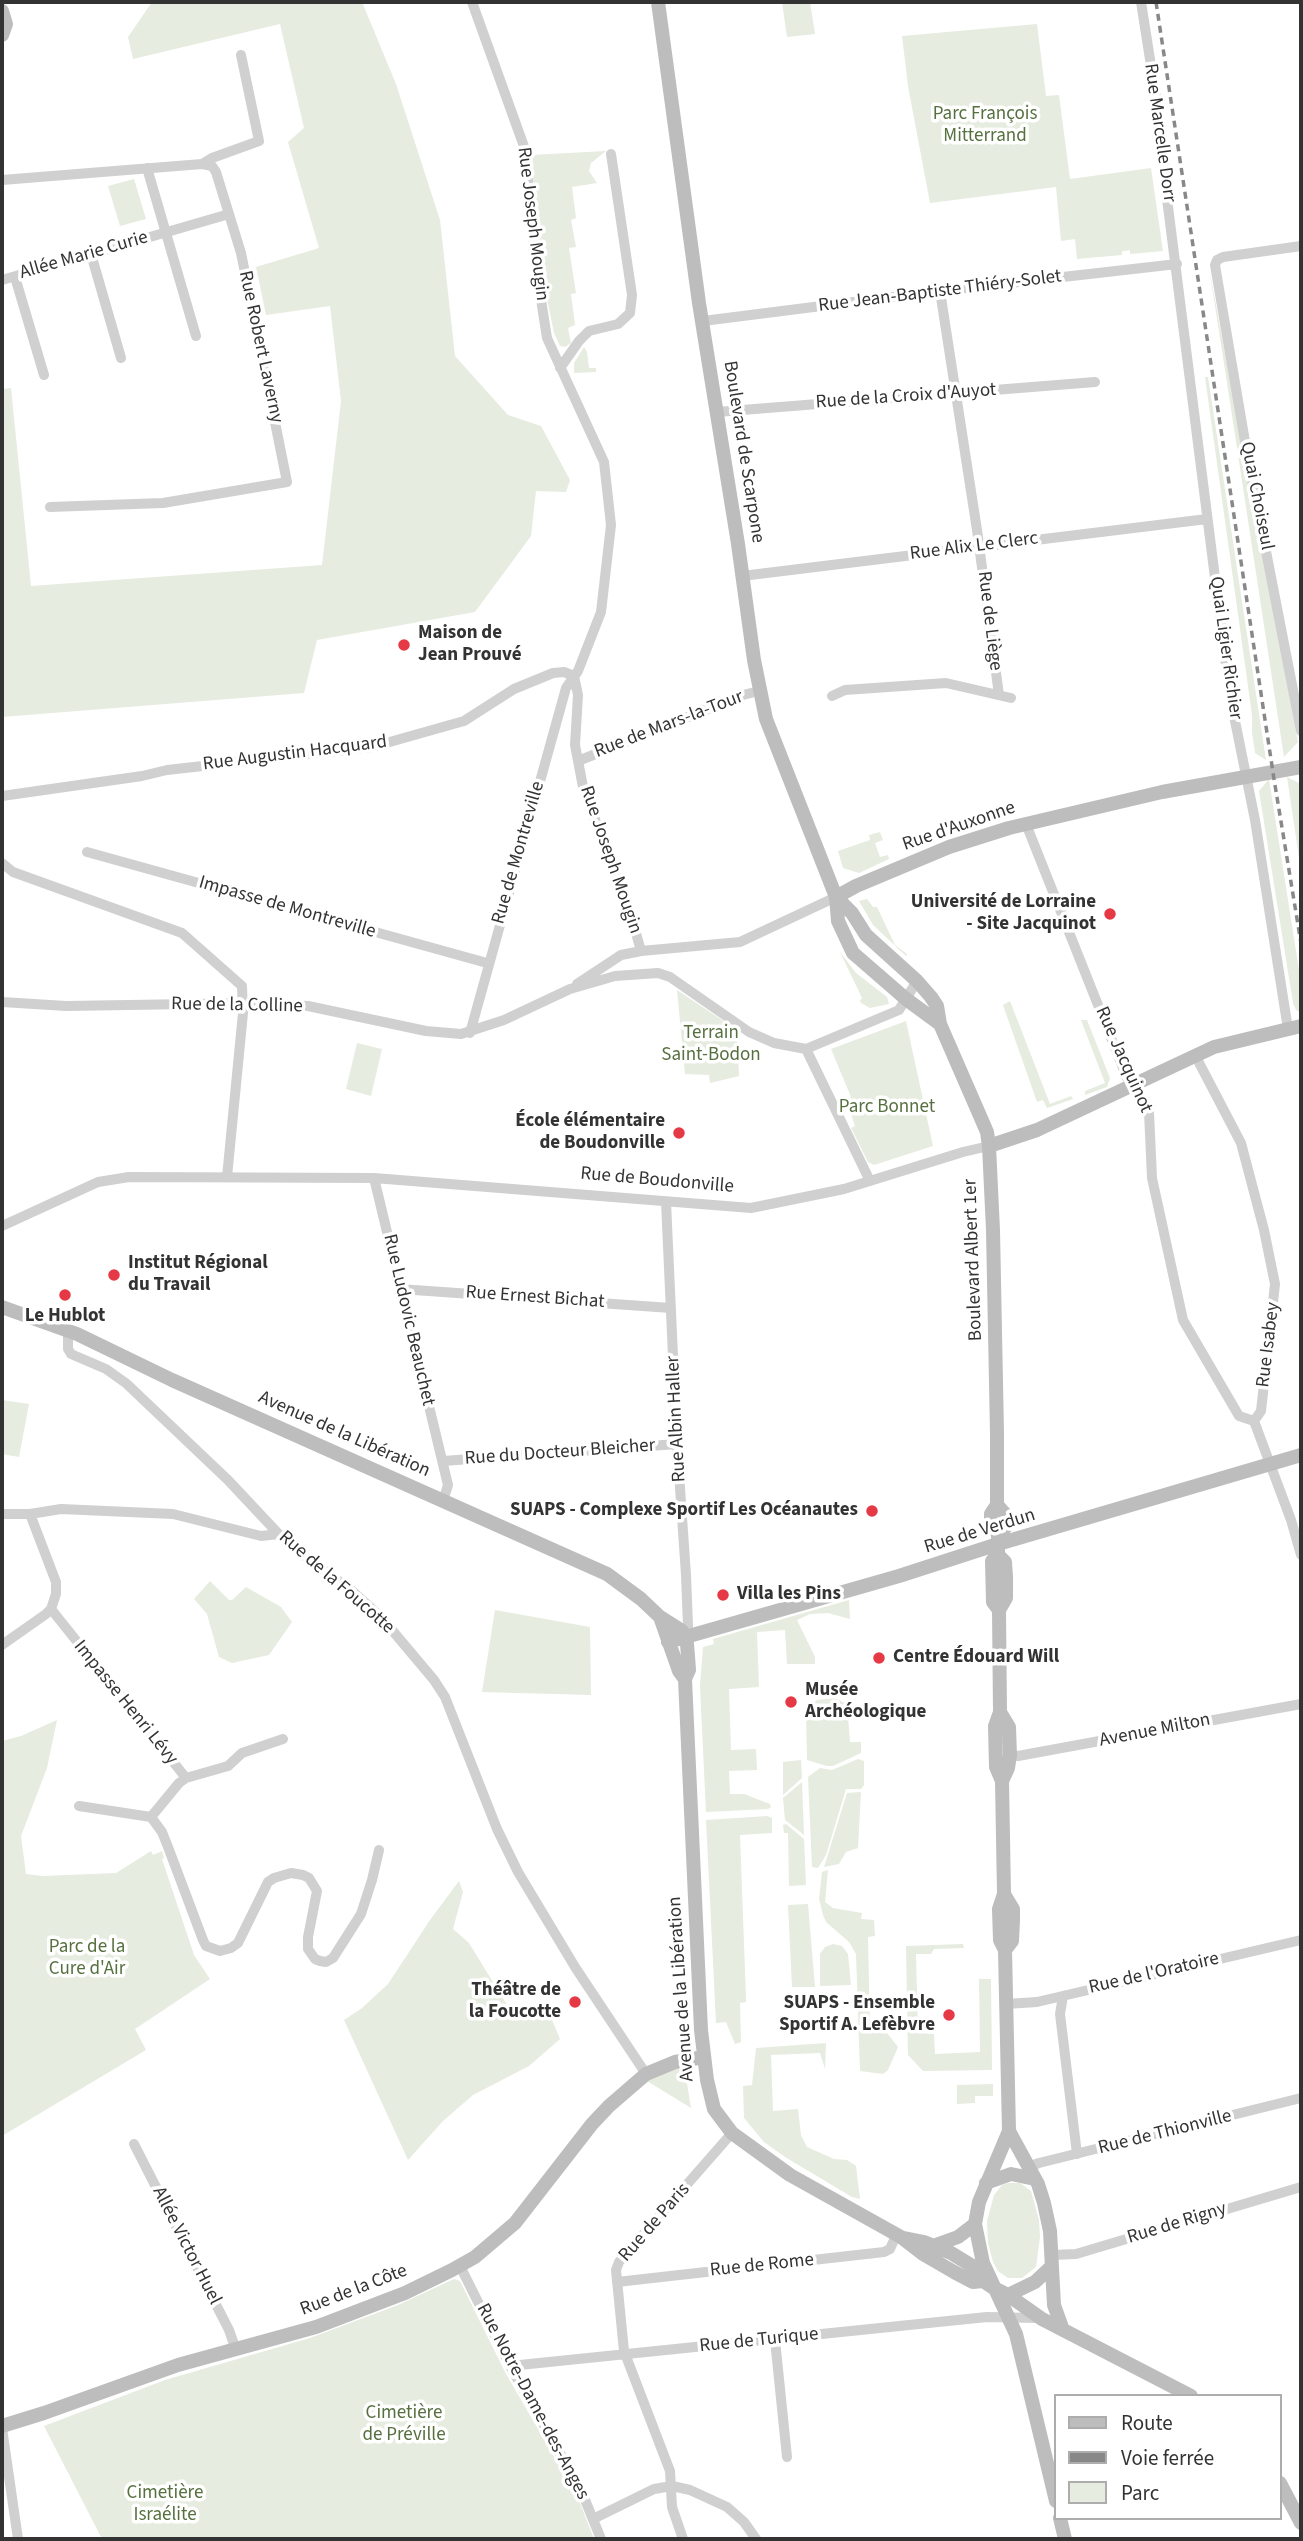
<!DOCTYPE html>
<meta charset="utf-8">
<style>
body{margin:0}
#map{position:relative;width:1303px;height:2541px;overflow:hidden;background:#fff;font-family:"Source Sans 3",sans-serif}
canvas{display:block}
.frame{position:absolute;inset:0;border:4px solid #333;pointer-events:none}
.legend{position:absolute;left:1054px;top:2394px;width:228px;height:126px;box-sizing:border-box;background:#fff;border:2px solid #adadad;margin:0;padding:9px 12px;list-style:none;font-size:21px;color:#333}
.legend li{display:flex;align-items:center;gap:14px;height:35px}
.legend b{width:35px;border:2px solid #adadad}
</style>
<div id="map">
<canvas width="1303" height="2541"></canvas>
<div class="frame"></div>
<ul class="legend">
<li><b style="height:9px;background:#bdbdbd"></b>Route</li>
<li><b style="height:9px;background:#888"></b>Voie ferrée</li>
<li><b style="height:19px;background:#e6ecdf"></b>Parc</li>
</ul>
</div>
<script>
const g = document.querySelector('canvas').getContext('2d');
g.lineJoin = 'round';
function fill(path, color) { g.fillStyle = color; g.fill(path, 'evenodd'); }
const toPath = rows => new Path2D(rows.map(r => 'M' + r).join(''));
function trace(path, color, width, dash) { g.strokeStyle = color; g.lineWidth = width; g.lineCap = dash ? 'butt' : 'round'; g.setLineDash(dash || []); g.stroke(path); }
function drawText(font, color, halo, rows, align = 'center') {
  g.font = font + ' "Source Sans 3",sans-serif'; g.lineWidth = 7; g.setLineDash([]); g.textBaseline = 'middle'; g.strokeStyle = halo; g.fillStyle = color; for (const [text, x, y, turn = 0] of rows) {
    g.save(); g.translate(x, y); g.rotate((+turn || 0) * Math.PI / 180); g.textAlign = isNaN(turn) ? turn : align; if (halo) g.strokeText(text, 0, 0); g.fillText(text, 0, 0); g.restore();
  }
}
const green = toPath([
 [152,2,362,2,396,84,440,220,455,356,508,415,541,426,570,480,566,492,536,491,531,536,475,612,317,640,304,693,2,717,2,389,11,388,31,586,322,565,341,401,330,306,266,315,256,267,319,248,288,142,304,128,280,24,133,59,128,37],
 [782,2,810,2,815,34,787,37],
 [1037,24,1046,96,1059,95,1070,179,1151,168,1163,251,1130,254,1130,250,1126,251,1122,251,1122,255,1077,259,1075,239,1061,241,1056,187,930,203,908,86,902,36],
 [606,151,591,163,589,171,597,183,572,187,576,218,571,220,576,247,569,248,576,293,571,294,575,325,568,328,571,343,565,347,560,346,554,333,543,279,531,155],
 [134,179,146,219,120,226,108,186],
 [1209,268,1298,742,1284,757,1228,389],
 [584,347,587,352,589,368,596,368,596,372,574,373,574,363],
 [1205,377,1208,377,1266,760,1255,753,1252,732,1252,715],
 [1287,777,1301,784,1301,871],
 [1269,779,1301,983,1301,1013,1296,1010,1293,1003,1259,791],
 [880,832,883,840,875,843,880,857,888,855,889,859,859,873,843,868,838,851,870,840,869,835],
 [867,899,873,907,877,907,895,945,907,954,906,956,873,925,859,901],
 [840,952,856,973,887,997,889,1004,870,1008,861,1003,860,1001,862,998],
 [677,990,737,1030,739,1076,710,1083,709,1075,685,1074],
 [1010,1001,1050,1104,1071,1096,1073,1099,1047,1108,1043,1100,1037,1102,1003,1005],
 [1081,1020,1087,1020,1110,1078,1107,1087,1085,1095,1085,1091,1105,1083],
 [906,1021,933,1146,874,1165,868,1162,851,1128,855,1126,846,1099,851,1097,831,1049],
 [357,1043,382,1049,371,1096,346,1089],
 [2,1400,29,1404,19,1457,2,1454],
 [210,1581,229,1600,232,1600,246,1587,281,1607,292,1622,269,1655,232,1663,219,1657,207,1614,194,1599],
 [849,1600,850,1619,828,1613,810,1614,797,1620,815,1657,815,1664,787,1664,785,1630,757,1632,759,1687,729,1689,731,1750,756,1749,757,1770,729,1771,730,1794,744,1794,770,1804,771,1807,768,1809,706,1812,700,1686,703,1647,714,1644,713,1639],
 [495,1610,590,1627,591,1695,482,1692],
 [835,1698,847,1704,850,1742,861,1742,861,1753,833,1766,827,1766,807,1760,806,1714,809,1707,817,1700],
 [57,1720,47,1768,21,1836,26,1874,43,1876,116,1873,151,1851,153,1855,162,1851,164,1858,162,1859,194,1955,210,1979,135,2029,146,2050,2,2136,2,1741,21,1736],
 [858,1759,864,1761,864,1785,861,1789,846,1789,826,1855,818,1868,812,1867,808,1777,820,1768,832,1770],
 [801,1760,802,1778,783,1795,783,1762],
 [802,1782,804,1835,785,1820,783,1798],
 [861,1792,858,1848,846,1852,839,1864,824,1867,847,1793],
 [767,1816,772,1818,772,1833,740,1835,746,1998,746,2002,740,2003,741,2042,735,2044,726,2022,716,2023,706,1820],
 [786,1824,804,1839,806,1885,789,1886,788,1833,784,1833,783,1825],
 [828,1870,825,1902,833,1908,862,1913,861,1919,874,1920,875,1936,868,1937,870,2033,887,2033,898,2047,888,2070,883,2074,860,2071,856,1954,849,1942,826,1922,823,1915,819,1899,822,1872],
 [459,1881,463,1892,453,1929,469,1943,515,2018,544,2001,560,2039,529,2066,473,2095,443,2121,408,2160,344,2020,362,2008,388,1984,430,1920],
 [808,1904,815,1987,792,1987,788,1905],
 [833,1944,842,1946,848,1954,851,1985,820,1986,820,1954,825,1947],
 [963,1944,964,1948,934,1949,931,1954,916,1954,918,2033,934,2034,935,2054,980,2052,979,1979,991,1979,992,2070,923,2071,908,2055,906,1946],
 [826,2043,825,2069,820,2053,771,2055,773,2111,798,2109,801,2135,807,2147,834,2159,847,2160,856,2166,860,2199,852,2197,785,2157,764,2142,744,2118,743,2086,752,2085,756,2048],
 [684,2065,691,2108,647,2081],
 [993,2084,993,2096,975,2096,975,2103,957,2104,957,2085],
 [1008,2183,1020,2183,1031,2191,1039,2220,1040,2237,1036,2267,1022,2278,1008,2278,998,2271,993,2262,988,2243,987,2221,994,2195,1002,2185],
 [454,2279,460,2281,505,2372,578,2498,594,2539,102,2539,44,2426,165,2380,310,2338,398,2305]
]);
const street = toPath([
 [1141,2,1165,155,1165,183,1230,696,1255,820,1288,1029],
 [202,164,212,158,259,141,241,55],
 [147,168,196,336],
 [2,180,202,164,212,166,216,172,241,253,287,482,163,503,50,507],
 [1301,246,1223,257,1217,260,1215,265,1248,459,1301,731],
 [91,254,121,358],
 [15,277,44,375],
 [2,280,229,214],
 [940,291,977,530,999,695],
 [703,321,940,291,1177,264],
 [560,368,579,341,589,331,618,324,630,313,632,295,611,154],
 [717,412,1095,382],
 [742,576,1207,519],
 [574,676,578,695,575,745,583,787,632,919,641,951],
 [832,696,845,690,946,683,1011,698],
 [578,761,743,695,759,691],
 [2,796,142,776,167,770,372,747,464,721,514,689,553,673,564,672,574,676],
 [1026,824,1127,1078,1145,1102,1149,1112,1152,1178,1183,1320,1239,1416,1254,1421],
 [87,852,487,963],
 [2,863,13,872,182,933,242,986,243,1013,227,1177],
 [577,984,621,955,641,951,740,942,836,897],
 [2,1002,66,1006,252,1003,308,1006,426,1031,461,1034,504,1020,570,989,615,976,658,973,670,977,749,1032,774,1043,806,1049,899,1010,917,981],
 [470,1033,566,688,578,671,601,612,611,525,604,462,547,338,534,255,526,152,472,2],
 [806,1049,870,1181],
 [1195,1055,1241,1143,1264,1230,1275,1284,1261,1411,1254,1421],
 [374,1178,448,1485,443,1501],
 [666,1202,677,1444,686,1575,688,1626,685,1636],
 [2,1226,98,1182,129,1177,374,1178,751,1208,844,1189,963,1152,989,1146],
 [400,1289,671,1308],
 [68,1330,68,1349,71,1354,106,1369,127,1384,227,1479,288,1544,351,1590,381,1617,434,1680,445,1697,497,1829,518,1872,575,1967,646,2074],
 [1254,1421,1291,1520,1301,1555],
 [443,1461,677,1444],
 [2,1514,30,1514,61,1509,173,1514,261,1536,279,1534],
 [51,1609,186,1778],
 [2,1645,46,1614,51,1609,56,1594,56,1582,30,1514],
 [1010,1755,1018,1756,1301,1704],
 [79,1806,151,1817,162,1832,168,1847,203,1940,206,1946,220,1951,231,1948,238,1943,268,1882,274,1878,291,1873,303,1875,309,1878,317,1891,308,1937,308,1949,315,1959,320,1961,326,1962,333,1958,361,1914,372,1880,379,1850],
 [151,1817,179,1783,186,1778,228,1766,242,1753,283,1739],
 [1063,1996,1060,2014,1077,2154],
 [1006,2004,1037,2002,1301,1940],
 [134,2144,229,2330,236,2350],
 [1028,2167,1039,2163,1301,2098],
 [1052,2255,1076,2254,1301,2187],
 [460,2266,510,2366,581,2490,601,2539],
 [617,2282,884,2252,890,2249,894,2240,901,2237],
 [775,2340,787,2457],
 [510,2366,987,2317,1039,2318],
 [2,2428,18,2539],
 [593,2519,654,2489,672,2486,690,2490,727,2507,744,2522,756,2539],
 [683,2539,672,2507,670,2471,624,2351,616,2270,619,2262,732,2133]
]);
const secondary = toPath([
 [658,2,699,303,738,544,754,660,766,719,836,897,838,921,853,953,906,999,940,1024],
 [2,11,6,24,2,35],
 [836,897,852,913,866,935,917,981,931,997,937,1006,940,1024,987,1132,989,1146,993,1230,997,1433,997,1505,991,1514,991,1527,998,1533],
 [836,897,856,886,949,847,1009,828,1162,792,1301,767],
 [989,1146,1037,1130,1214,1047,1301,1026],
 [2,1307,77,1334,172,1380,607,1574,641,1599,660,1617,682,1631,687,1644,688,1656,689,1670,685,1679,701,2030,707,2080,714,2109,732,2133,790,2175,901,2237,923,2254,954,2272,973,2282,983,2281],
 [997,1505,1005,1514,1005,1528,998,1533,998,1555,1005,1562,1006,1577,1006,1598,999,1610,1000,1712,995,1726,996,1767,1002,1781,1004,1894,999,1909,1000,1940,1005,1950,1009,2131,1038,2184,1044,2203,1050,2231,1054,2305,1063,2330],
 [998,1555,992,1561,993,1602,999,1610],
 [660,1617,679,1671,685,1679],
 [668,1642,899,1576,998,1544,1301,1455],
 [1000,1712,1009,1727,1010,1755,1008,1768,1002,1781],
 [1004,1894,1013,1909,1013,1920,1012,1941,1005,1950],
 [1009,2131,979,2202,975,2224,983,2263,1016,2334,1056,2501],
 [986,2183,1011,2174,1035,2179],
 [904,2238,924,2242,951,2253,974,2267,983,2281,992,2287,1008,2295,1042,2319,1191,2396],
 [933,2246,958,2237,975,2224],
 [1008,2295,1035,2282,1052,2266],
 [2,2426,44,2413,178,2365,316,2327,405,2293,452,2270,475,2257,515,2223,592,2124,609,2106,646,2074,675,2062,704,2057],
 [1280,2483,1301,2523],
 [1060,2518,1065,2539]
]);
const rail = toPath([
 [1156,2,1274,779,1301,943]
]);
const markers = [
 [404,645,7,"#e63946"],
 [1110,914,7,"#e63946"],
 [679,1133,7,"#e63946"],
 [114,1275,7,"#e63946"],
 [65,1295,7,"#e63946"],
 [872,1511,7,"#e63946"],
 [723,1595,7,"#e63946"],
 [879,1658,7,"#e63946"],
 [791,1702,7,"#e63946"],
 [575,2002,7,"#e63946"],
 [949,2015,7,"#e63946"]
];
const parkNames = [
 ["Parc François",985,115],
 ["Mitterrand",985,137],
 ["Terrain",711,1034],
 ["Saint-Bodon",711,1056],
 ["Parc Bonnet",887,1108],
 ["Parc de la",87,1948],
 ["Cure d'Air",87,1970],
 ["Cimetière",404,2414],
 ["de Préville",404,2436],
 ["Cimetière",165,2494],
 ["Israélite",165,2516]
];
const streetNames = [
 ["Rue Marcelle Dorr",1159,133,82],
 ["Rue Joseph Mougin",532,224,83],
 ["Allée Marie Curie",84,256,-16],
 ["Rue Jean-Baptiste Thiéry-Solet",940,292,-7],
 ["Rue Robert Laverny",260,347,78],
 ["Rue de la Croix d'Auyot",906,397,-4],
 ["Boulevard de Scarpone",743,452,81],
 ["Quai Choiseul",1256,496,79],
 ["Rue Alix Le Clerc",974,547,-7],
 ["Rue de Liège",989,621,83],
 ["Quai Ligier Richier",1225,648,82],
 ["Rue de Mars-la-Tour",669,725,-21],
 ["Rue Augustin Hacquard",295,754,-7],
 ["Rue d'Auxonne",959,827,-19],
 ["Rue de Montreville",519,853,-74],
 ["Rue Joseph Mougin",610,860,71],
 ["Impasse de Montreville",287,908,16],
 ["Rue de la Colline",237,1006,1],
 ["Rue Jacquinot",1123,1060,66],
 ["Rue de Boudonville",657,1181,5],
 ["Boulevard Albert 1er",974,1260,-92],
 ["Rue Ernest Bichat",535,1298,4],
 ["Rue Ludovic Beauchet",408,1320,77],
 ["Rue Isabey",1269,1345,-83],
 ["Rue Albin Haller",677,1419,-93],
 ["Avenue de la Libération",344,1435,24],
 ["Rue du Docteur Bleicher",560,1453,-4],
 ["Rue de Verdun",980,1532,-17],
 ["Rue de la Foucotte",336,1583,41],
 ["Impasse Henri Lévy",125,1703,51],
 ["Avenue Milton",1155,1731,-11],
 ["Rue de l'Oratoire",1154,1974,-13],
 ["Avenue de la Libération",682,1989,-94],
 ["Rue de Thionville",1165,2133,-14],
 ["Rue de Paris",655,2223,-49],
 ["Rue de Rigny",1177,2224,-17],
 ["Allée Victor Huel",186,2246,63],
 ["Rue de Rome",762,2266,-6],
 ["Rue de la Côte",354,2291,-21],
 ["Rue de Turique",759,2341,-6],
 ["Rue Notre-Dame-des-Anges",532,2402,62]
];
const poiNames = [
 ["Maison de",418,634],
 ["Jean Prouvé",418,656],
 ["Université de Lorraine",1096,903,"right"],
 ["- Site Jacquinot",1096,925,"right"],
 ["École élémentaire",665,1122,"right"],
 ["de Boudonville",665,1144,"right"],
 ["Institut Régional",128,1264],
 ["du Travail",128,1286],
 ["Le Hublot",65,1317,"center"],
 ["SUAPS - Complexe Sportif Les Océanautes",858,1511,"right"],
 ["Villa les Pins",737,1595],
 ["Centre Édouard Will",893,1658],
 ["Musée",805,1691],
 ["Archéologique",805,1713],
 ["Théâtre de",561,1991,"right"],
 ["la Foucotte",561,2013,"right"],
 ["SUAPS - Ensemble",935,2004,"right"],
 ["Sportif A. Lefèbvre",935,2026,"right"]
];
fill(green, '#e6ecdf');
trace(street, '#d0d0d0', 10);
trace(secondary, '#bdbdbd', 14);
trace(rail, '#888', 3.5, [7, 5]);
for (const [x, y, r, color] of markers) { const dot = new Path2D(); dot.arc(x, y, r, 0, 2 * Math.PI); g.fillStyle = color; g.fill(dot); trace(dot, '#fff', 2.5); }
drawText('19px', '#56703f', '#fff', parkNames);
drawText('19px', '#333', '#fff', streetNames);
drawText('bold 19px', '#333', '#fff', poiNames, 'left');
</script>
